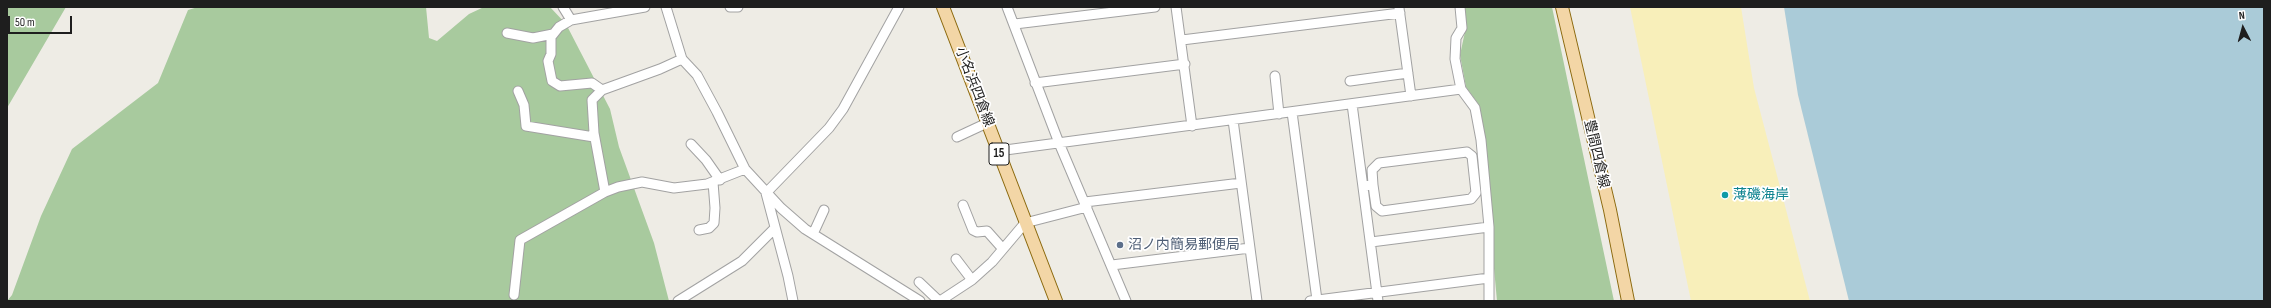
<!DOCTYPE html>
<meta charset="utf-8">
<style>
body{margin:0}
#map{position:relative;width:2271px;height:308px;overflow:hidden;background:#eeece5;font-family:"Sofia Sans Condensed",sans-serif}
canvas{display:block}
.frame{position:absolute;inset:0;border:8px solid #1e1e1e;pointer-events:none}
.north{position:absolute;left:2223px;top:8px;width:40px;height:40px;-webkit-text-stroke:3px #fff;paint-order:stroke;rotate:354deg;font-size:11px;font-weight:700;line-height:16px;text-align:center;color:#1e1e1e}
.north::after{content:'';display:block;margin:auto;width:14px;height:18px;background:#1e1e1e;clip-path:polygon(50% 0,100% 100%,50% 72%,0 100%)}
.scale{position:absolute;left:8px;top:16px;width:64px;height:18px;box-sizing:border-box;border:2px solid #1e1e1e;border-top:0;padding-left:5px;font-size:12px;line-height:14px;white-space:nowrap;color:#1e1e1e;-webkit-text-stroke:3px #fff;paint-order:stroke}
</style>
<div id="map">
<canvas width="2271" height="308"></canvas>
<div class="frame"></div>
<div class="north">N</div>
<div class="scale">50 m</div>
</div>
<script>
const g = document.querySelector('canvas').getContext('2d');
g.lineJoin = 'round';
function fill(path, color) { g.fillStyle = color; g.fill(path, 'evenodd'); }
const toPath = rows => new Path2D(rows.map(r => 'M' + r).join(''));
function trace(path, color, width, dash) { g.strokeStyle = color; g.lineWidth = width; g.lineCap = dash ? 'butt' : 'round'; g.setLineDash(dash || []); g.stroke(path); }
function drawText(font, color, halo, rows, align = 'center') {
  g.font = font + ' "Sofia Sans Condensed","Noto Sans JP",sans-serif'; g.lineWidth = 3.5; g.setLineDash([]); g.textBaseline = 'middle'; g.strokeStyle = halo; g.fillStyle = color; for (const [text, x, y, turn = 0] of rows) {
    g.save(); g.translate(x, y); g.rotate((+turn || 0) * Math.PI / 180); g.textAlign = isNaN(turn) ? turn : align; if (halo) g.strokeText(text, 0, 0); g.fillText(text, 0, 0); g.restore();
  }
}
const forest = toPath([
 [7,7,66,7,7,108],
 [198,7,426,7,429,38,437,41,469,14,484,7,550,7,566,24,610,109,619,147,654,243,669,301,7,301,12,295,41,216,72,149,158,83,188,10],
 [1464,7,1552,7,1614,301,1497,301,1479,105,1466,87,1460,55,1466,27]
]);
const sand = toPath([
 [1630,7,1741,7,1754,88,1810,301,1691,301]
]);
const water = toPath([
 [1784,7,2264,7,2264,301,1849,301,1798,95]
]);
const minor = toPath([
 [563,7,571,20],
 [666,7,682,59,697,75,717,112,745,169,781,208,805,229,920,301],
 [730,7,738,7],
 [1007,7,1059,143,1126,301],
 [1176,7,1192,126],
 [1460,7,1462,28,1456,38,1455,59,1461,89,1475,108,1481,140,1489,227,1489,301],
 [1399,8,1411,96],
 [1015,24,1155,7],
 [507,33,533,38,553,34],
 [1182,40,1400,13],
 [1275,76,1279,114],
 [1350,81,1408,73],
 [1035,83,1185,64],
 [602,90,592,83,560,86,552,81,548,61,551,54,551,37,559,27,571,20,645,7],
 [518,91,524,105,526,126,594,137],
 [1352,104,1378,301],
 [1292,112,1317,300],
 [1233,120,1257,301],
 [957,137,987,123],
 [691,144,706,160,720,180],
 [998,151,1461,89],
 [1363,186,1373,185,1376,206,1382,211,1471,199,1476,193,1472,156,1467,152,1379,163,1372,170,1373,185],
 [605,192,594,133,592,100,602,90,660,69,682,59],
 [1085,202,1241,183],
 [963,205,973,230,977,232,987,231,1003,249],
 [699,230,709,228,714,223,715,208,713,182],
 [813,234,824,210],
 [1371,242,1489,227],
 [956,259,972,280],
 [1112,265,1250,248],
 [919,282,939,301],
 [514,295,520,240,605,192,618,187,642,182,674,188,707,184,745,169],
 [678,301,742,261,775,228],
 [793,301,788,276,766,193,829,128,843,109,899,7],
 [940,301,972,280,992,262,1025,223,1087,207],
 [1310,301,1489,278]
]);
const major = toPath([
 [943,7,1056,301],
 [1562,7,1610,210,1628,301]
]);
const markers = [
 [1725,195,4,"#0f9aa8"],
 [1120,245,4,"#5c6f8a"]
];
const shields = [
 [999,154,20]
];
const shieldNames = [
 ["15",999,154]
];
const streetNames = [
 ["小名浜四倉線",974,87,69],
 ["豊間四倉線",1596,154,77]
];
const cultureNames = [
 ["薄磯海岸",1733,195]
];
const serviceNames = [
 ["沼ノ内簡易郵便局",1128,245]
];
fill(forest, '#a8ca9e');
fill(sand, '#f8efba');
fill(water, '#aacbd8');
trace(minor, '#a2a2a2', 11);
trace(major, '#8b690e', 14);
trace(minor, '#fff', 9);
trace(major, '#f3d6a6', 12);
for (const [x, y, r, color] of markers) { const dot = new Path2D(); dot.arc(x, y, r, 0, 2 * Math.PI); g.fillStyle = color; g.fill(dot); trace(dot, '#fff', 1.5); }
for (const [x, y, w] of shields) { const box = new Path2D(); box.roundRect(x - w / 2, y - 11, w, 22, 3); g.fillStyle = '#fff'; g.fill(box); trace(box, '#1e1e1e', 1); }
drawText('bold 13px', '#1e1e1e', null, shieldNames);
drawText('14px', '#1e1e1e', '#fff', streetNames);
drawText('14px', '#0d838f', '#fff', cultureNames, 'left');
drawText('14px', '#4e5e75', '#fff', serviceNames, 'left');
</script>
